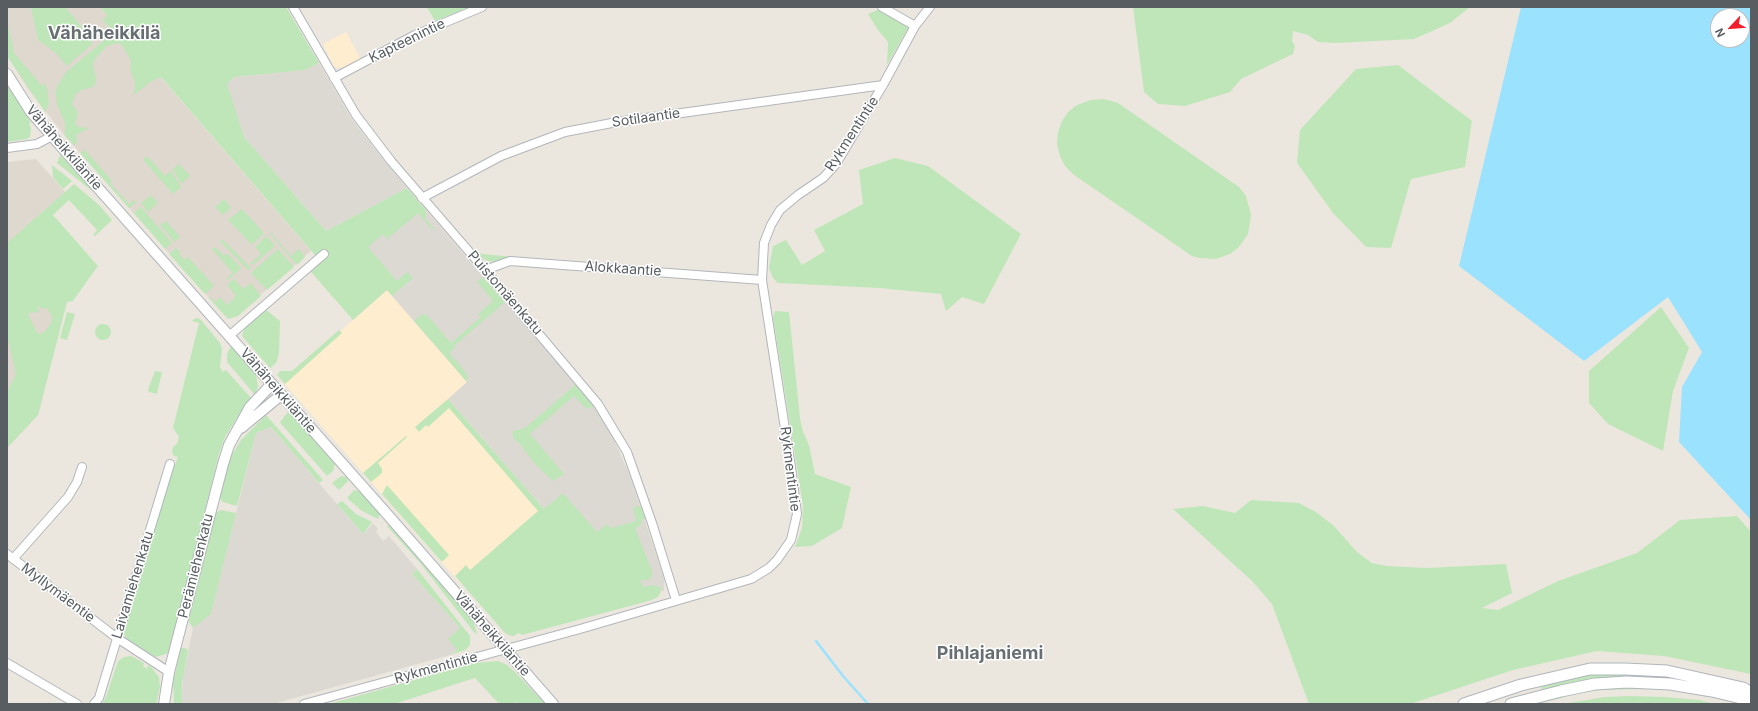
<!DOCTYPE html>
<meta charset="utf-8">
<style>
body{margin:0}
#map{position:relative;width:1758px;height:711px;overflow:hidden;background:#ece7de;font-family:Inter,sans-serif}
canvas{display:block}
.frame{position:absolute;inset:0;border:8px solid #575d61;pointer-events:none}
.north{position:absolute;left:1710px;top:8px;width:40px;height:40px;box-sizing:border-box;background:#fff;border:1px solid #bcbec0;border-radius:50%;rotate:244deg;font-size:11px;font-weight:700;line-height:16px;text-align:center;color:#575d61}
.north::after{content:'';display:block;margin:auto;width:14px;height:18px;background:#f21e2b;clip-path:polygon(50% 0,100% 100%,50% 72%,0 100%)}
</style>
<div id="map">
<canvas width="1758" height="711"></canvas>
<div class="frame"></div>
<div class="north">N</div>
</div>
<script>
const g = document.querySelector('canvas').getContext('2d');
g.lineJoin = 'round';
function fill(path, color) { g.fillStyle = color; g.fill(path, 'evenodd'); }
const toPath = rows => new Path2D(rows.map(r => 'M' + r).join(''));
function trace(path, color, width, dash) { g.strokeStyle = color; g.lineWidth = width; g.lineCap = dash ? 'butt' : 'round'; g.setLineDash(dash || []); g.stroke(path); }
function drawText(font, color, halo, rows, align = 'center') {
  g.font = font + ' Inter,sans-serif'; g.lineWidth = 3; g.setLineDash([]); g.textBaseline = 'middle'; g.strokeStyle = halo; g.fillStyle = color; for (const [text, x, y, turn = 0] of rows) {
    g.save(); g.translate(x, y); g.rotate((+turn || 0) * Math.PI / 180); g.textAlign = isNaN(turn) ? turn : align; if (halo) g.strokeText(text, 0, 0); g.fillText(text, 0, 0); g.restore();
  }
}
const commercial = toPath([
 [346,32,361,60,351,66,337,68,333,65,323,44],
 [387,290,467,382,448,399,544,509,460,583,283,382]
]);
const industrial = toPath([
 [319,63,351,118,385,162,407,188,326,231,244,137,226,84,234,77,305,70],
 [425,209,590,401,610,431,630,476,664,578,664,591,661,591,660,594,656,596,544,509,448,399,467,382,392,296,402,287,363,242],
 [271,427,359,530,363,534,373,523,378,529,376,532,383,541,389,536,417,569,412,574,460,628,457,650,450,655,273,704,182,704,183,677,193,628,211,613,256,433]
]);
const education = toPath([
 [7,7,100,7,311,251,237,315,224,315,65,136,28,89,15,68,7,52],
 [36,159,65,192,28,225,73,277,38,415,7,448,7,162]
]);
const green = toPath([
 [31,7,65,7,88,34,92,44,67,66,56,53,38,40],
 [100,7,286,7,319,63,305,70,234,77,227,84,244,137,326,231,407,188,425,209,426,214,425,218,434,229,432,230,418,213,387,239,383,234,368,247,397,281,407,272,413,278,392,296,387,290,353,320,311,272,321,262,161,77,150,82,134,95,135,82,130,70,131,61,122,45,118,43,107,46,95,59,93,65,96,79,95,85,90,88,81,90,75,95,72,104,78,112,75,124,79,127,89,128,76,135,77,143,74,145,65,136,65,123,58,107,55,93,57,87,66,72,114,32,103,21,107,15],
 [427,7,470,7,435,21],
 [1133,7,1470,7,1450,23,1414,39,1336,43,1318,42,1308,35,1293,31,1292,41,1295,46,1293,54,1241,79,1230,92,1185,106,1158,104,1144,92],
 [880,9,907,26,908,28,887,65,888,42,878,30,868,14],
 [7,19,14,53,42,86,45,84,47,88,49,104,45,112,7,56],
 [1398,65,1472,121,1465,167,1411,179,1391,248,1366,247,1333,213,1297,163,1300,130,1356,69],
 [7,84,31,123,29,124,31,128,30,137,27,139,7,142],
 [1104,99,1118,103,1239,187,1246,196,1251,215,1248,234,1239,247,1230,254,1216,259,1200,258,1192,256,1074,175,1065,166,1060,156,1057,144,1058,132,1062,121,1068,112,1077,105,1091,100],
 [85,150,112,181,110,183,129,204,134,200,136,202,129,208,80,153],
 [60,155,80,175,93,190,92,191,57,163],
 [147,156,165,176,171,171,181,187,173,194,143,160],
 [895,158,928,166,1021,234,984,304,962,297,946,311,941,294,879,288,778,283,773,278,769,268,773,246,786,240,802,265,825,251,814,230,863,204,859,170],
 [179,164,190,176,181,184,173,169],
 [52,165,72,181,63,189,53,177],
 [74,184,99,205,112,220,95,236,93,235,97,230,69,200,53,215,98,266,75,298,73,301,67,302,38,415,7,448,7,392,16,374,7,335,7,243],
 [40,306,42,309,47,308,52,317,51,323,45,331,40,334,37,333,28,314,29,313,39,312,38,307],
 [151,195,158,203,148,212,141,203],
 [224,199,231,208,223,215,215,207],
 [141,207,172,243,165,249,134,213],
 [242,209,264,233,252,245,228,220],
 [166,221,180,237,175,242,160,225],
 [271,233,291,256,299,249,305,257,297,265,270,234],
 [266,236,275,246,253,265,251,263,261,254,255,247],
 [222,239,251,268,248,270,220,241],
 [215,247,224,256,226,254,229,255,241,268,228,280,226,279,233,273,212,249],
 [176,248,180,252,179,254,184,260,188,257,214,286,205,294,169,254],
 [278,249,294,267,267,290,251,273],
 [475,249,482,254,515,257,498,262,488,261,482,258],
 [483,277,505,302,454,346,455,348,450,352,452,358,457,361,468,376,467,382,414,321,421,315,427,315,451,343,481,317,478,314,493,301,477,282],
 [234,279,243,289,251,283,261,296,238,316,228,319,209,298,210,297,215,302,220,297,227,305,236,296,228,286,228,284],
 [1661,307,1689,348,1673,391,1663,451,1608,424,1589,403,1589,371],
 [265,309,280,321,279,353,276,363,270,368,242,336,245,327],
 [775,311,789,312,800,418,803,432,809,445,815,474,851,487,842,528,812,546,795,547,802,528,803,506,773,317],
 [67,312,75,314,67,340,60,338],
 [198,318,201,320,220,343,222,349,220,367,223,372,226,370,252,399,240,413,225,437,219,454,172,642,169,651,166,654,156,657,146,652,127,639,124,634,124,630,138,578,153,536,169,480,178,457,174,456,172,452,173,447,177,444,179,437,173,428,199,323,192,321,194,319],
 '95 332a8 8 0 1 1 16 0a8 8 0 1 1-16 0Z',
 [339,330,342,333,285,384,277,375,280,371,292,371],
 [231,346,256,374,258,387,255,395,227,362,227,354],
 [155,371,162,372,157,394,149,392,148,390],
 [576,384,594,406,587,409,574,396,530,434,564,474,553,481,535,464,520,444,515,440,513,437,513,431,525,428],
 [448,399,544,509,563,493,597,532,607,524,611,528,636,521,633,508,641,506,645,519,642,520,640,526,635,528,652,571,652,576,648,580,639,580,644,587,653,585,661,587,661,590,658,597,652,600,522,635,518,633,514,636,511,636,505,633,455,576,466,565,470,570,538,511,449,408,428,427,426,425,419,432,415,427],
 [288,412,291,413,335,464,333,471,327,476,282,425,280,422],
 [266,415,323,480,319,483,271,427,256,433,237,506,223,502,219,498,230,458,241,440],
 [406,436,407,437,378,463,382,469,382,473,371,482,363,473],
 [341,476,347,477,348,481,339,490,332,483],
 [387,485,449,555,443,561,441,561,382,494],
 [354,490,361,492,380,514,378,519,362,511,347,498],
 [1251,500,1299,503,1316,512,1334,526,1357,552,1372,563,1387,566,1427,568,1506,564,1512,593,1482,608,1498,610,1558,581,1637,553,1680,520,1737,516,1751,532,1751,674,1664,656,1597,651,1513,670,1410,704,1309,704,1272,604,1252,581,1173,509,1203,506,1235,513],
 [342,501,356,514,372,522,363,534,337,504],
 [221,510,236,513,211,614,193,628,189,622,189,618,215,513],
 [389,525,467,613,474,623,477,634,476,634,473,631,421,564,387,526],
 [417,569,470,636,470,645,465,650,450,655,457,650,448,639,460,628,412,574],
 [181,648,185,648,188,650,182,684,182,704,174,704,173,683],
 [131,656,144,663,143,666,147,669,148,665,151,667,159,677,160,687,156,704,102,704,106,697,118,661,124,657],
 [498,661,507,665,515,672,545,704,519,704,518,702,512,704,499,704,475,678,394,704,329,704,475,663],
 [1610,672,1659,674,1659,679,1586,681,1542,689,1541,687,1583,675],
 [1621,687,1647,687,1647,689,1601,690,1581,693,1536,704,1526,704,1582,690],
 [1630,696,1665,697,1699,700,1715,704,1562,704,1605,697]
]);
const water = toPath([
 [1521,7,1751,7,1751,520,1679,442,1682,387,1702,352,1668,297,1584,361,1459,266],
 [1718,16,1742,16,1742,40,1718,40]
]);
const stream = toPath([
 [816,641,843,676,868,704]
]);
const minor = toPath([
 [293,7,356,115,391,161,485,270,598,404,627,452,652,523,676,600],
 [882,7,915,26],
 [334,78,415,35,482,7],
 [7,148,37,144,52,136],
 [422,198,501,156,565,132,617,122,883,85],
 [485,270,510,261,762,280],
 [229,336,324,254],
 [7,554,117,638,169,672],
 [13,559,68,497,77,482,82,467],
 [7,663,77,704],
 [94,704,99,698,170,464],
 [304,704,580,629,751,579,769,568,777,560,791,540,797,514,792,474,762,280,764,243,771,225,780,210,798,195,823,178,836,164,883,85,915,26,930,7]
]);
const tertiary = toPath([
 [7,74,31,112,52,136,387,514,553,704],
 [241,428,281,395],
 [164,704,169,672,223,464,229,445,250,407,272,384]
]);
const secondary = toPath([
 [1464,704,1521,685,1590,669,1625,669,1667,671,1743,688,1751,693],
 [1511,704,1561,691,1595,684,1627,682,1670,684,1712,691,1741,698,1751,698]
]);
const streetNames = [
 ["Kapteenintie",407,41,-26],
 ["Sotilaantie",646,118,-8],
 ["Rykmentintie",852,134,-57],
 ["Vähäheikkiläntie",64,148,49],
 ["Alokkaantie",623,269,4],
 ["Puistomäenkatu",505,293,49],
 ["Vähäheikkiläntie",278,391,49],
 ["Rykmentintie",790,469,83],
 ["Perämiehenkatu",196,566,-76],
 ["Laivamiehenkatu",133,585,-73],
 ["Myllymäentie",58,593,37],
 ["Vähäheikkiläntie",492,634,49],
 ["Rykmentintie",436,668,-15]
];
const districtNames = [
 ["Vähäheikkilä",104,34],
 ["Pihlajaniemi",990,654]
];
fill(commercial, '#ffedd0');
fill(industrial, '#dcd9d3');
fill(education, '#ded8cf');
fill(green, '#bfe6b8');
fill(water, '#9be2ff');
trace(stream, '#9be2ff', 2.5);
trace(minor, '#b2b6bb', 10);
trace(tertiary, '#b2b6bb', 12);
trace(secondary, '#b0b6bb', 13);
trace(minor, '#fff', 8);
trace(tertiary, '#fff', 10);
trace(secondary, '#fff', 11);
drawText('14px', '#575d61', '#fff', streetNames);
drawText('bold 18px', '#686f73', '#fff', districtNames);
</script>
